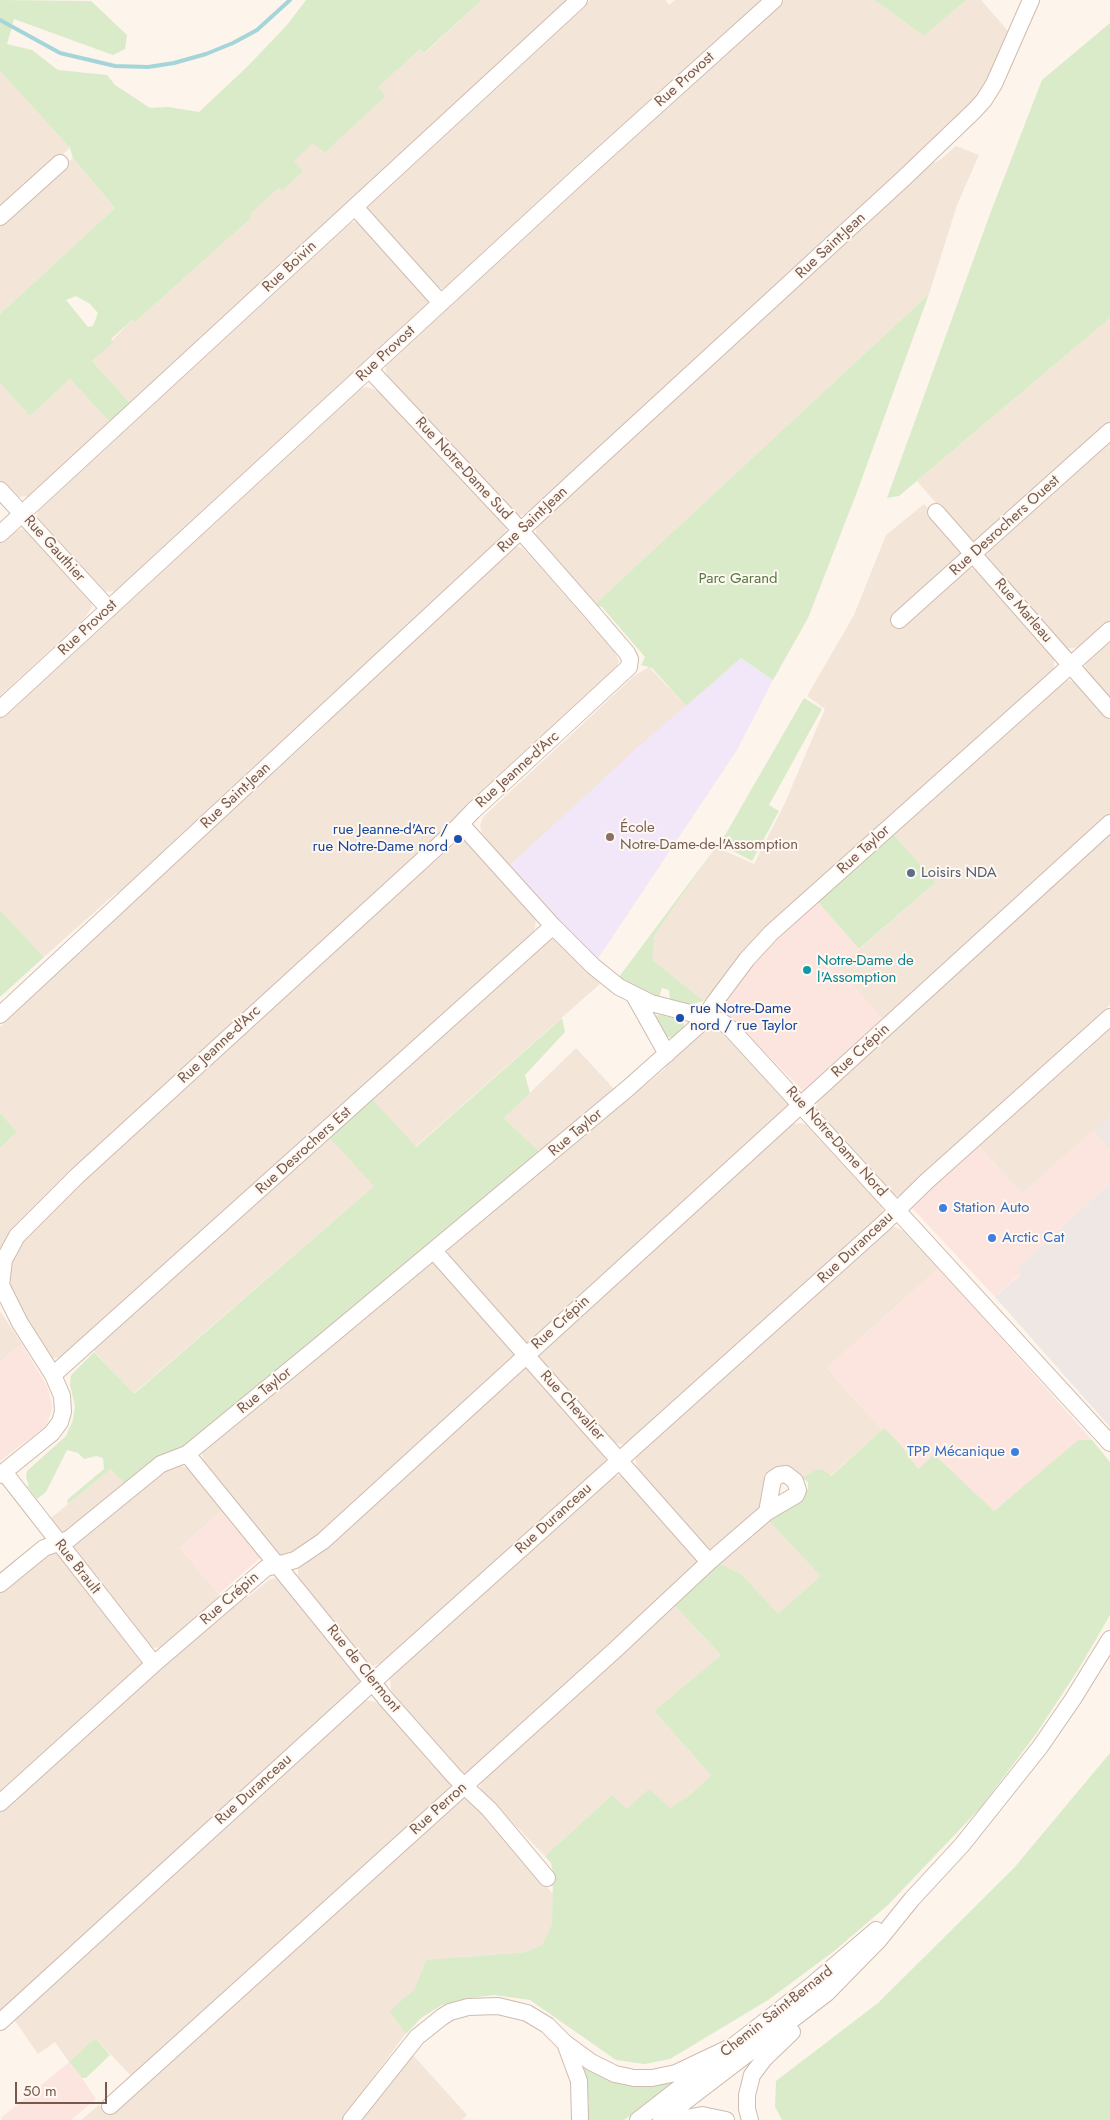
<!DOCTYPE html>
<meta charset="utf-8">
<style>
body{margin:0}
#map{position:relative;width:1110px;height:2120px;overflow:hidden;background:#fdf4eb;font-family:Jost,sans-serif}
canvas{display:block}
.scale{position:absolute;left:15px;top:2082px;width:92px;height:22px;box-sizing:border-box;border:2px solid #78594d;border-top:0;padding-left:6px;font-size:15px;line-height:18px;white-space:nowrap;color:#78594d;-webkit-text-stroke:4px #fff8f1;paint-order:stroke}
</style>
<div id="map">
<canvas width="1110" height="2120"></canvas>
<div class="scale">50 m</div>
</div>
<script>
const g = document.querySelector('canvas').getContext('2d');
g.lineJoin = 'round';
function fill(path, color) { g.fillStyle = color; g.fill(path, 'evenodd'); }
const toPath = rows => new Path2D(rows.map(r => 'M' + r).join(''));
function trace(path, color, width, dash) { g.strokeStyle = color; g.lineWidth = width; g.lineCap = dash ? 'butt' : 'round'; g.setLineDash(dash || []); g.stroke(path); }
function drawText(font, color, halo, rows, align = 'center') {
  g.font = font + ' Jost,sans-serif'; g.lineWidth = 4; g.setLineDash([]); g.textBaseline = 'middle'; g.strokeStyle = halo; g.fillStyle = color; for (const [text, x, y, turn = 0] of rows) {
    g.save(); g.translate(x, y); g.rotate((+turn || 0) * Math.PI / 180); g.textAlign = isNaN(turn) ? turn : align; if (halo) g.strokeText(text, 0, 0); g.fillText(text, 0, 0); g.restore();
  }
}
const residential = toPath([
 [482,0,569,0,130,403,92,361,132,320,135,322,251,218,251,213,279,188,282,190,302,172,293,161,313,142,323,153,386,96,377,87,420,49,425,53],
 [590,0,665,0,669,5,675,0,764,0,446,289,435,288,368,210,368,204,371,198],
 [784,0,874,0,924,36,966,0,981,0,1009,32,984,90,934,142,530,513,519,516,513,514,388,381,385,366,388,360,570,192],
 [0,71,70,148,0,210],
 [956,146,979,155,957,205,929,294,594,605,536,538,536,529,539,524,931,164,940,160],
 [73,158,115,208,0,314,0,224],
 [358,221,427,296,428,302,426,308,116,591,105,592,38,521,37,514,39,510,345,224],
 [1110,318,1110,425,977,543,969,542,917,481],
 [70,379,110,422,30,496,19,497,0,481,0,383,30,416],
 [367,387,379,391,507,526,506,533,126,891,116,893,44,957,0,910,0,717,350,396,359,389],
 [1110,436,1110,622,1080,647,1065,649,989,563,986,556,989,547],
 [924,504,955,537,962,551,961,557,895,618,904,627,962,571,968,568,974,569,981,574,1054,659,1054,667,1050,675,752,943,704,1001,651,960,654,936,716,847,754,864,784,805,825,709,807,696,854,615,886,535],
 [21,529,28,531,92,602,92,607,84,619,0,696,0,540],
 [515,547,520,547,526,551,614,651,619,661,617,668,427,845,54,1187,15,1226,0,1249,0,1148,17,1132,0,1113,0,1027,116,919,130,903,316,734,375,675],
 [1110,636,1110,703,1087,673,1085,666,1088,658],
 [649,667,686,706,509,866,487,840,482,833,480,826,483,817,634,676],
 [1067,680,1076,682,1110,716,1110,816,884,1021,838,968,936,882,893,834,1062,682],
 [1110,832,1110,1005,904,1194,898,1196,892,1194,818,1112,816,1107,818,1101,824,1093],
 [459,841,465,841,470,843,536,917,535,929,530,936,62,1358,52,1358,21,1310,13,1295,9,1278,11,1259,33,1227,381,907],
 [553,939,559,942,600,984,416,1146,374,1186,133,1394,92,1349,547,941],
 [1110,1027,1110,1116,1022,1194,977,1144],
 [712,1029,722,1033,783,1093,788,1100,789,1105,531,1343,525,1343,448,1255,448,1245,665,1069,667,1063,699,1034],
 [576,1048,615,1090,542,1154,504,1118],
 [801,1123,810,1126,883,1207,882,1214,626,1445,614,1443,537,1358,538,1352,790,1125],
 [895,1227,906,1232,939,1268,827,1368,882,1430,830,1476,817,1469,802,1478,782,1468,762,1509,716,1548,711,1549,706,1546,637,1469,635,1457,889,1228],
 [432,1262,436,1262,515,1354,513,1359,320,1536,296,1552,280,1556,206,1467,202,1454,205,1448],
 [0,1311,22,1344,0,1362],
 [524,1368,528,1368,606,1456,604,1466,384,1662,372,1666,369,1664,302,1583,298,1576,298,1568],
 [180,1465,187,1468,224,1509,180,1548,219,1594,217,1600,165,1647,151,1648,69,1546,156,1475],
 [111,1469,126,1486,65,1533,61,1531,51,1518],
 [615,1476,623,1476,697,1559,697,1565,608,1649,467,1773,463,1772,398,1699,391,1690,390,1677,608,1479],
 [768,1520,822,1576,778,1615,741,1574,718,1563],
 [55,1551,142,1663,0,1794,0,1591,40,1557],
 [274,1578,280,1579,360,1675,360,1682,356,1689,0,2012,0,1811,146,1679,245,1594,248,1597,270,1579],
 [673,1604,721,1655,654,1711,711,1775,691,1794,670,1808,626,1809,612,1795,545,1856,482,1791,480,1786,482,1780],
 [365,1700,376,1702,382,1706,429,1762,431,1761,450,1782,452,1786,450,1791,133,2078,95,2038,69,2062,55,2042,38,2054,13,2018],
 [467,1798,471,1800,553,1894,552,1924,542,1945,526,1952,462,1957,342,2120,81,2120,99,2105,109,2115,460,1799],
 [412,2054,467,2115,462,2120,362,2120]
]);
const commercial = toPath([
 [818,902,859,949,839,968,884,1021,807,1090,803,1091,721,1008,721,1004,761,955],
 [1092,1131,1110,1150,1110,1183,1018,1267,1020,1274,995,1297,912,1208,913,1204,977,1144,1022,1193],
 [939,1268,1092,1440,1078,1440,994,1511,934,1454,918,1469,901,1445,884,1428,882,1430,827,1368],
 [22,1344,48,1388,52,1405,51,1412,46,1426,0,1461,0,1362],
 [224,1509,260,1553,260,1558,219,1594,180,1548],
 [69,2062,82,2078,96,2099,71,2120,2,2120,1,2118]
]);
const industrial = toPath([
 [1110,1116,1110,1150,1092,1131],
 [1110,1183,1110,1427,995,1297,1020,1275,1018,1267]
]);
const education = toPath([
 [741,658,773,680,737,750,597,960,509,866,640,745]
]);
const green = toPath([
 [0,0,91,1,127,35,125,49,113,55,14,19,7,44,32,50,58,70,107,75,115,85,150,108,168,107,199,112,247,67,287,25,306,0,482,0,424,53,420,49,378,87,386,96,324,153,313,143,294,161,303,171,282,191,279,188,251,213,251,218,135,322,132,320,111,339,113,342,92,361,130,403,110,422,70,379,30,416,0,383,0,314,115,208,73,158,70,148,0,71],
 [76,296,90,304,98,313,93,326,88,327,66,300],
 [874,0,966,0,924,36],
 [1110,23,1110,318,899,496,887,498,990,214,1042,80],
 [929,294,857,492,808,618,773,680,741,658,686,706,652,668,641,665,645,657,602,607,594,605],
 [804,698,822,709,769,805,779,811,752,861,720,844],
 [893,834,936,882,859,949,818,902],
 [716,847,654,936,652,960,704,1001,692,1004,680,1003,670,999,669,990,662,988,659,997,636,987,619,977],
 [0,910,44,957,0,997],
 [659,1015,680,1019,684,1023,684,1028,675,1037,666,1037,655,1016],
 [562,1018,565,1032,525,1075,530,1093,504,1118,542,1154,185,1446,126,1486,111,1469,68,1504,67,1500,104,1469,103,1458,96,1456,84,1459,78,1453,67,1450,46,1492,37,1499,27,1486,29,1485,26,1478,27,1471,66,1436,73,1420,75,1406,70,1385,71,1375,94,1352,134,1394,374,1186,328,1136,371,1098,416,1147],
 [0,1113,17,1132,0,1148],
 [884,1428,901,1445,918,1469,934,1454,994,1511,1078,1440,1092,1440,1110,1462,1110,1615,1078,1670,1036,1734,981,1807,888,1905,833,1952,768,2000,670,2059,645,2064,616,2060,530,2000,494,1995,463,1999,442,2005,421,2018,406,2034,390,2011,415,1989,426,1960,526,1952,542,1945,552,1924,553,1873,551,1863,545,1856,612,1795,627,1809,649,1789,670,1808,691,1794,711,1775,654,1711,721,1655,673,1604,718,1563,741,1574,778,1614,821,1576,768,1520,801,1497,808,1489,808,1482,802,1478,817,1469,825,1471,831,1476],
 [1110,1753,1110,2120,782,2120,775,2107,776,2081,878,2003,1014,1868],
 [95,2038,110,2055,86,2078,82,2078,69,2062],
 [579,2061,681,2077,624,2120,586,2120,589,2101]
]);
const stream = toPath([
 [0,20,60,53,115,66,148,67,174,63,206,54,233,43,257,30,290,0]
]);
const minor = toPath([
 [355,207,441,303],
 [0,217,60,163],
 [0,490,109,609],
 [936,512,1110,710],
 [0,534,579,0],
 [899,620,1110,431],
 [0,709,581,174,774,0],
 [461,824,553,926,593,966,619,987,651,1003,721,1021,731,1029,1110,1443],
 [635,997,667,1054],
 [0,1015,573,482,903,179,975,110,984,100,994,84,1031,0],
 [434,1251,709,1562],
 [53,1375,553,926],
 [187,1454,386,1699,455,1777,489,1809,547,1878],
 [4,1472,154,1664],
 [0,1475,52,1433,60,1422,63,1412,62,1396,53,1375,20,1323,1,1285,4,1260,17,1236,77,1176,449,836,473,811,629,667,630,659,627,653,591,611,512,521,370,370],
 [0,1584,44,1548,69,1539,161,1464,187,1454,320,1345,627,1089,700,1024,714,1003,747,959,771,933,1110,630],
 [0,1803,154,1664,266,1568,295,1560,323,1541,1110,823],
 [0,2022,386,1670,884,1223,927,1181,1110,1017],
 [565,2043,579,2081,580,2120],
 [110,2106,615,1650,709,1562,767,1512,796,1495,798,1490,795,1481,786,1474,779,1475,773,1479,767,1512],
 [351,2120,417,2037,442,2017,450,2012,468,2007,498,2006,527,2013,547,2025,565,2043,591,2062,615,2074,634,2078,652,2078,676,2073,735,2045],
 [638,2120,813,1984,876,1930],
 [661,2120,827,1993,878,1941,912,1899,962,1845,1040,1747,1073,1699,1110,1639],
 [675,2120,702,2115,726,2120],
 [750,2120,747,2109,747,2095,752,2075,764,2059,792,2032]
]);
const markers = [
 [610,837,5,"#8d6e63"],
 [458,839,5,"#1a4fb4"],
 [911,873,5,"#5c6f8a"],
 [807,970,5,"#0f9aa8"],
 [680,1018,5,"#1a4fb4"],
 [943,1208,5,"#3f7fe0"],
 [992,1238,5,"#3f7fe0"],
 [1015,1452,5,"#3f7fe0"]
];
const streetNames = [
 ["Rue Provost",685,80,-42],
 ["Rue Saint-Jean",831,246,-43],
 ["Rue Boivin",290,267,-43],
 ["Rue Provost",386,354,-43],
 ["Rue Notre-Dame Sud",463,469,47],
 ["Rue Saint-Jean",533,520,-43],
 ["Rue Desrochers Ouest",1005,526,-42],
 ["Rue Gauthier",54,549,48],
 ["Rue Marleau",1023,611,49],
 ["Rue Provost",88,628,-43],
 ["Rue Jeanne-d'Arc",518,770,-42],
 ["Rue Saint-Jean",236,796,-43],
 ["Rue Taylor",864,850,-42],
 ["Rue Jeanne-d'Arc",220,1045,-43],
 ["Rue Crépin",861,1051,-42],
 ["Rue Taylor",576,1133,-40],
 ["Rue Notre-Dame Nord",836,1142,48],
 ["Rue Desrochers Est",304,1151,-42],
 ["Rue Duranceau",856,1248,-43],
 ["Rue Crépin",561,1323,-42],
 ["Rue Taylor",265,1391,-39],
 ["Rue Chevalier",572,1406,48],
 ["Rue Duranceau",554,1519,-42],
 ["Rue Brault",77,1567,52],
 ["Rue Crépin",230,1599,-41],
 ["Rue de Clermont",363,1669,51],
 ["Rue Duranceau",254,1790,-42],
 ["Rue Perron",439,1809,-42],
 ["Chemin Saint-Bernard",777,2012,-38]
];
const parkNames = [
 ["Parc Garand",738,579]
];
const educationNames = [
 ["École",620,828],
 ["Notre-Dame-de-l'Assomption",620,845]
];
const transitNames = [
 ["rue Jeanne-d'Arc /",448,830],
 ["rue Notre-Dame nord",448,847],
 ["rue Notre-Dame",690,1009,"left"],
 ["nord / rue Taylor",690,1026,"left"]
];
const serviceNames = [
 ["Loisirs NDA",921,873]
];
const cultureNames = [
 ["Notre-Dame de",817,961],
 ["l'Assomption",817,978]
];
const shopNames = [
 ["Station Auto",953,1208],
 ["Arctic Cat",1002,1238],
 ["TPP Mécanique",1005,1452,"right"]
];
fill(residential, '#f4e5d9');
fill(commercial, '#fde5df');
fill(industrial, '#eee7e3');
fill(education, '#f1e7f9');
fill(green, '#d9ebc8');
trace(stream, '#a4d5d9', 4);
trace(minor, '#cfbbaf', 18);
trace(minor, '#fff', 16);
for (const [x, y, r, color] of markers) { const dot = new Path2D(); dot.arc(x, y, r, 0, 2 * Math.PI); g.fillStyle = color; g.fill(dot); trace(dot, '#fff8f1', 2); }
drawText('15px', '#78594d', '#fff8f1', streetNames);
drawText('15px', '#567841', '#fff8f1', parkNames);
drawText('15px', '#785e54', '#fff8f1', educationNames, 'left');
drawText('15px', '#164399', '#fff8f1', transitNames, 'right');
drawText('15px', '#4e5e75', '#fff8f1', serviceNames, 'left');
drawText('15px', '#0d838f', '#fff8f1', cultureNames, 'left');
drawText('15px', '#366cbe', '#fff8f1', shopNames, 'left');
</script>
